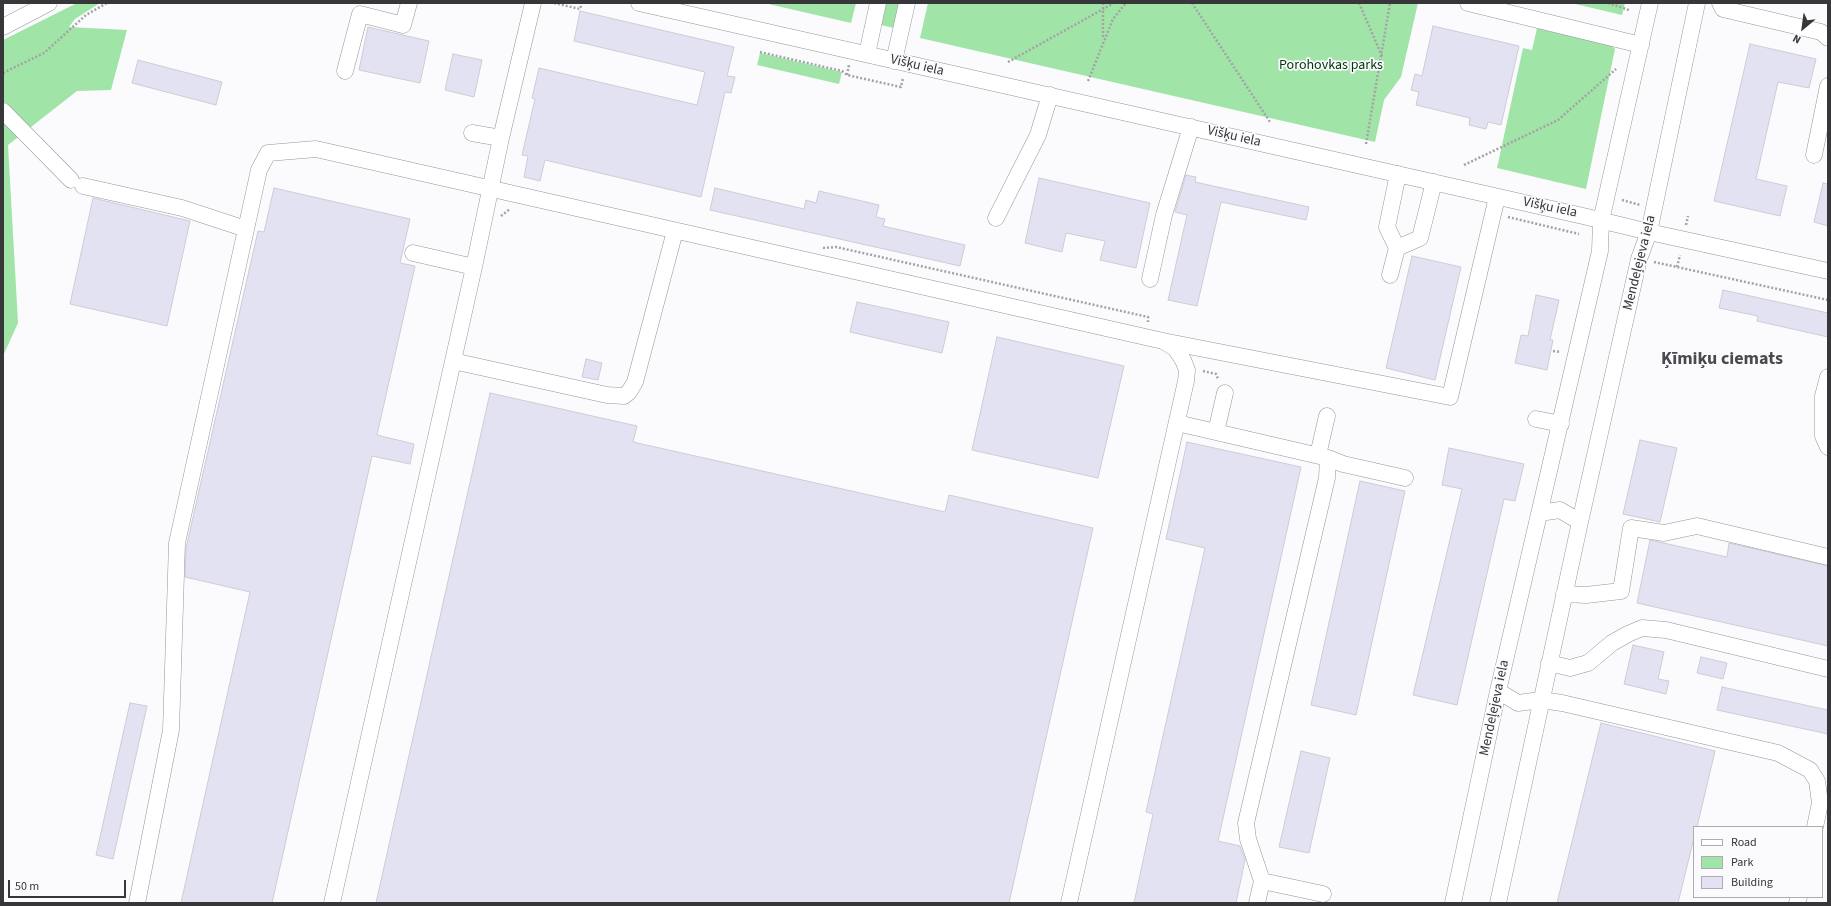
<!DOCTYPE html>
<meta charset="utf-8">
<style>
body{margin:0}
#map{position:relative;width:1831px;height:906px;overflow:hidden;background:#fbfbfe;font-family:"Source Sans 3",sans-serif}
canvas{display:block}
.frame{position:absolute;inset:0;border:4px solid #37373a;pointer-events:none}
.legend{position:absolute;left:1693px;top:826px;width:130px;height:72px;box-sizing:border-box;background:#fbfbfe;border:1px solid #adadb0;margin:0;padding:5px 7px;list-style:none;font-size:12px;color:#37373a}
.legend li{display:flex;align-items:center;gap:8px;height:20px}
.legend b{width:20px;border:1px solid #adadb0}
.north{position:absolute;left:1783px;top:8px;width:40px;height:40px;-webkit-text-stroke:3px #fbfbfe;paint-order:stroke;rotate:209deg;font-size:11px;font-weight:700;line-height:16px;text-align:center;color:#37373a}
.north::after{content:'';display:block;margin:auto;width:14px;height:18px;background:#37373a;clip-path:polygon(50% 0,100% 100%,50% 72%,0 100%)}
.scale{position:absolute;left:8px;top:880px;width:118px;height:18px;box-sizing:border-box;border:2px solid #37373a;border-top:0;padding-left:5px;font-size:12px;line-height:14px;white-space:nowrap;color:#37373a;-webkit-text-stroke:3px #fbfbfe;paint-order:stroke}
</style>
<div id="map">
<canvas width="1831" height="906"></canvas>
<div class="frame"></div>
<ul class="legend">
<li><b style="height:5px;background:#fff"></b>Road</li>
<li><b style="height:11px;background:#a1e4a7"></b>Park</li>
<li><b style="height:11px;background:#e3e2f3"></b>Building</li>
</ul>
<div class="north">N</div>
<div class="scale">50 m</div>
</div>
<script>
const g = document.querySelector('canvas').getContext('2d');
g.lineJoin = 'round';
function fill(path, color) { g.fillStyle = color; g.fill(path, 'evenodd'); }
const toPath = rows => new Path2D(rows.map(r => 'M' + r).join(''));
function trace(path, color, width, dash) { g.strokeStyle = color; g.lineWidth = width; g.lineCap = dash ? 'butt' : 'round'; g.setLineDash(dash || []); g.stroke(path); }
function drawText(font, color, halo, rows, align = 'center') {
  g.font = font + ' "Source Sans 3",sans-serif'; g.lineWidth = 3.5; g.setLineDash([]); g.textBaseline = 'middle'; g.strokeStyle = halo; g.fillStyle = color; for (const [text, x, y, turn = 0] of rows) {
    g.save(); g.translate(x, y); g.rotate((+turn || 0) * Math.PI / 180); g.textAlign = isNaN(turn) ? turn : align; if (halo) g.strokeText(text, 0, 0); g.fillText(text, 0, 0); g.restore();
  }
}
const green = toPath([
 [77,3,100,3,75,19,69,27,127,30,111,90,77,91,8,145,18,323,3,356,3,40],
 [764,3,856,3,851,23],
 [886,3,900,3,894,28,881,25],
 [928,3,1418,3,1401,77,1384,100,1375,142,920,38],
 [1571,3,1625,3,1622,15],
 [1537,28,1611,45,1615,49,1586,189,1497,168,1523,48,1532,50],
 [760,53,842,72,839,84,757,65]
]);
const building = toPath([
 [580,11,734,47,727,76,735,77,731,93,725,92,701,197,545,160,540,181,524,177,528,156,522,155,535,99,532,98,539,68,697,105,705,72,574,41,580,11],
 [1433,26,1519,46,1501,125,1488,122,1486,129,1469,125,1470,118,1416,105,1419,92,1411,90,1415,74,1422,76,1433,26],
 [368,27,429,41,420,83,359,70,368,27],
 [1750,44,1816,59,1809,88,1778,82,1756,179,1787,186,1780,216,1714,201,1750,44],
 [453,54,482,60,474,97,445,90,453,54],
 [138,60,222,82,216,105,132,83,138,60],
 [1186,175,1196,177,1195,182,1309,207,1306,220,1221,202,1197,306,1168,300,1187,215,1175,212,1186,175],
 [1039,178,1150,203,1136,268,1100,260,1105,241,1066,233,1062,252,1025,243,1039,178],
 [1823,183,1828,184,1828,226,1814,222,1823,183],
 [274,188,410,219,400,263,415,266,377,435,414,444,410,464,372,456,272,903,181,903,250,592,185,577,186,548,258,231,264,232,274,188],
 [715,188,804,209,806,200,816,203,819,191,879,205,876,217,885,219,883,226,965,245,960,266,710,210,715,188],
 [93,198,190,221,167,326,70,304,93,198],
 [1412,256,1461,267,1435,380,1386,368,1412,256],
 [1723,290,1828,313,1828,337,1757,321,1758,316,1719,308,1723,290],
 [1536,295,1559,300,1550,340,1553,340,1547,370,1515,363,1521,335,1528,336,1536,295],
 [857,302,949,322,942,353,850,332,857,302],
 [997,337,1124,366,1098,478,972,450,997,337],
 [586,359,602,363,598,380,582,377,586,359],
 [490,393,637,426,633,442,945,512,949,495,1093,528,1009,903,376,903,490,393],
 [1640,440,1677,448,1660,522,1623,514,1640,440],
 [1187,442,1301,467,1218,841,1240,846,1245,860,1236,903,1134,903,1153,814,1146,812,1205,548,1166,539,1187,442],
 [1449,448,1524,464,1515,501,1504,499,1457,705,1413,695,1462,489,1442,485,1449,448],
 [1360,481,1405,491,1356,715,1311,705,1360,481],
 [1650,540,1727,557,1729,543,1828,566,1828,646,1637,603,1650,540],
 [1633,645,1664,652,1658,679,1669,681,1666,694,1624,684,1633,645],
 [1701,657,1727,663,1723,679,1697,673,1701,657],
 [1722,687,1828,710,1828,734,1717,710,1722,687],
 [130,703,147,706,113,859,96,855,130,703],
 [1601,723,1715,751,1697,827,1694,827,1694,838,1678,903,1557,903,1601,723],
 [1301,751,1330,758,1309,853,1279,847,1301,751]
]);
const path = toPath([
 [554,3,580,9,582,3],
 [1103,3,1103,39],
 [1192,3,1270,122],
 [1359,3,1382,56],
 [1608,3,1629,10],
 [760,52,842,71,847,75,901,87,903,78],
 [1008,62,1114,3],
 [3,73,44,53,86,15,107,3],
 [847,75,849,65],
 [1088,81,1113,19,1126,3],
 [1366,144,1390,3],
 [1464,165,1558,120,1616,69],
 [1622,200,1640,205],
 [501,216,510,209],
 [1508,217,1579,234],
 [1686,225,1688,216],
 [823,248,836,247,1148,317,1148,322],
 [1654,262,1828,300],
 [1677,267,1680,255],
 [1553,351,1560,352],
 [1203,371,1216,374,1218,379]
]);
const minor = toPath([
 [639,3,1583,216,1649,232,1828,271],
 [1468,3,1641,45],
 [1720,3,1723,9,1821,32,1828,38],
 [3,27,49,3],
 [867,54,878,3],
 [894,61,907,3],
 [345,71,360,14,403,25,409,3],
 [3,111,71,180],
 [472,133,501,138],
 [1814,155,1828,86],
 [83,186,182,208,246,229],
 [996,218,1038,135,1050,95],
 [1397,248,1420,238,1434,182],
 [413,253,474,267],
 [1390,275,1397,248,1387,227,1398,174],
 [1150,279,1164,215,1191,127],
 [1168,342,1450,397,1497,197],
 [453,361,607,395,624,396,629,392,635,382,675,231],
 [1828,377,1823,396,1823,436,1828,447],
 [1536,419,1561,424],
 [1177,423,1328,458,1343,464,1405,478],
 [1216,432,1225,393],
 [1318,455,1327,416],
 [1539,513,1560,510,1580,522],
 [1564,594,1586,595,1621,591,1631,528,1664,533,1697,526,1828,557],
 [1549,663,1570,668,1588,663,1612,643,1628,634,1642,628,1666,630,1828,669],
 [1498,691,1518,703,1541,700,1562,703,1778,753,1810,770,1817,781,1820,803,1815,827],
 [1262,881,1323,894],
 [137,903,171,730,177,543,259,170,268,153,316,149,1163,341,1175,348,1183,360,1187,370,1186,381,1069,903],
 [332,903,474,267,501,138,533,3],
 [1257,903,1262,881,1248,839,1246,823,1327,478,1328,458],
 [1453,903,1498,691,1600,251,1601,221,1650,3],
 [1498,903,1580,522,1639,259,1649,232,1697,3],
 [1797,903,1799,897]
]);
const streetNames = [
 ["Višķu iela",917,66,13],
 ["Višķu iela",1234,137,13],
 ["Višķu iela",1550,208,12],
 ["Mendeļejeva iela",1640,263,-76],
 ["Mendeļejeva iela",1495,708,-78]
];
const parkNames = [
 ["Porohovkas parks",1331,66]
];
const districtNames = [
 ["Ķīmiķu ciemats",1722,360]
];
fill(green, '#a1e4a7');
fill(building, '#e3e2f3');
trace(building, '#cdccd4', 1);
trace(minor, '#95959c', 17);
trace(path, '#a3a3a6', 2.5, [2, 2]);
trace(minor, '#fff', 16);
drawText('14px', '#37373a', '#fbfbfe', streetNames);
drawText('14px', '#00350c', '#fbfbfe', parkNames);
drawText('bold 18px', '#4a4950', '#fbfbfe', districtNames);
</script>
